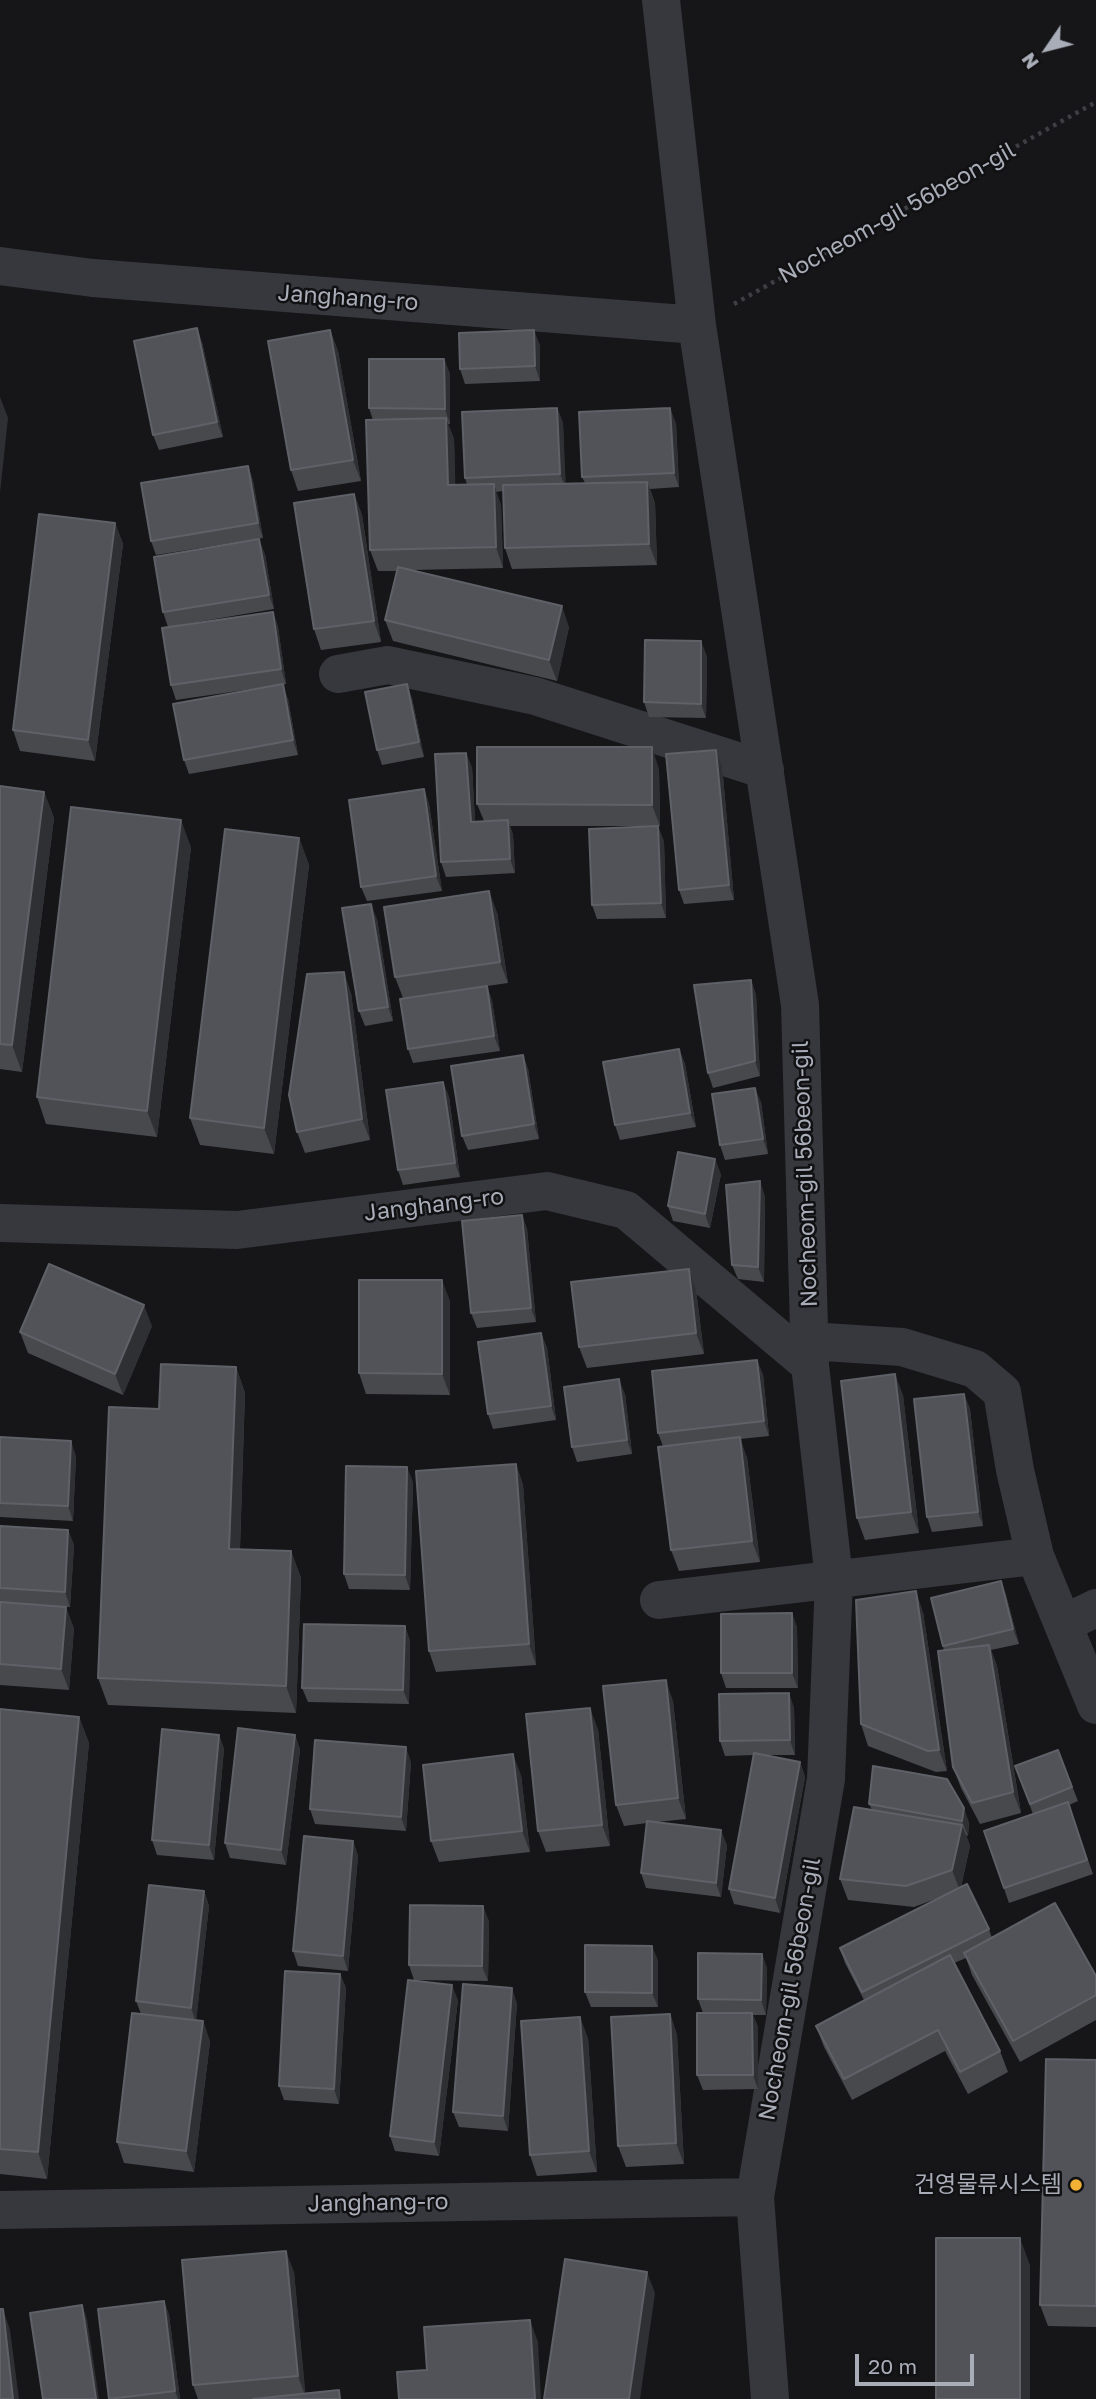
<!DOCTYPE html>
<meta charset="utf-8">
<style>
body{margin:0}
#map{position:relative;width:1096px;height:2399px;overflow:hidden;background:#161618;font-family:"Golos Text",sans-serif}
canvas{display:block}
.north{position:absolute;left:1012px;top:14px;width:70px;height:70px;-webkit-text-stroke:5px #111113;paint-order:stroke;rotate:235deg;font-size:19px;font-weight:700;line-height:28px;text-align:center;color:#a8adb8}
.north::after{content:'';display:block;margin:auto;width:24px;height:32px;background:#a8adb8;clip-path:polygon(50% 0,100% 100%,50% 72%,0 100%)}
.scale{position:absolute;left:855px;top:2354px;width:119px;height:32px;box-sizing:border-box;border:4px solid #a8adb8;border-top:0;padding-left:9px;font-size:21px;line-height:24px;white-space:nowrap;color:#a8adb8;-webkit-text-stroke:5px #111113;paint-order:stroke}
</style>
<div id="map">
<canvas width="1096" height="2399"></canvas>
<div class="north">N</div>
<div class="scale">20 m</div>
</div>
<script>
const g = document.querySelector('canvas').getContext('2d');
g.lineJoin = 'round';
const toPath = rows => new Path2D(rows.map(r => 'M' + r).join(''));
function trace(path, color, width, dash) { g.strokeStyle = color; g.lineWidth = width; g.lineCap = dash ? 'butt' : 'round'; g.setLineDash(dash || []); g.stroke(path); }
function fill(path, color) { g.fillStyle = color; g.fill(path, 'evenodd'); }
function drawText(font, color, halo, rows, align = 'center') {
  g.font = font + ' "Golos Text","Noto Sans KR",sans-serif'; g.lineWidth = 5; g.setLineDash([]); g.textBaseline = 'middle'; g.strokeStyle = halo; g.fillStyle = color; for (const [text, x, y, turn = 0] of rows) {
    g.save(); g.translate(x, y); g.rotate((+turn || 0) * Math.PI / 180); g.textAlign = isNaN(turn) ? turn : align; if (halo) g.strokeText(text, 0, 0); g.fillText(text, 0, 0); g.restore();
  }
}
const path = toPath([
 [734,304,1096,102]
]);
const minor = toPath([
 [661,0,697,325,800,1005,810,1365,834,1579,826,1779,755,2197,770,2399],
 [0,266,93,278,697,325],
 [338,674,388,665,535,696,765,770],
 [0,1223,237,1230,547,1191,626,1210,810,1365],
 [809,1341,902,1347,975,1369,1002,1392,1015,1470,1035,1556,1096,1705],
 [659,1600,1035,1556],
 [1063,1624,1096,1608],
 [0,2210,755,2197]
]);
const wall = toPath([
 [330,330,338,351,361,481,298,491,291,470],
 [202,342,223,437,159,450,153,435],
 [540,345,540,381,465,384,460,369],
 [444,359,450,374,450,424,448,424,454,439,455,485,467,484,465,478,557,408,563,423,565,484,585,483,582,477,676,423,679,487,650,489,655,503,657,565,512,569,505,548,503,491,496,492,501,505,503,568,412,570,569,627,557,681,393,641,385,620,397,571,378,571,370,550,373,420,369,408],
 [248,466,253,481,263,538,156,555,151,541],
 [354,494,362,515,381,642,321,650,314,629],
 [115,523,123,544,95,761,20,751,13,730],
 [265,554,274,609,168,627,163,612],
 [273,612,278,627,286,684,176,700,171,685],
 [707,656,706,718,649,717,644,702],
 [412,698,424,757,382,765,377,750],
 [288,699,298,755,189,774,184,760],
 [716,750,722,765,734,900,684,904,679,890],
 [472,767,475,822,484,821,477,804,659,769,660,826,510,826,513,835,515,873,446,877,441,862],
 [0,786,44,792,54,818,22,1072,0,1069],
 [424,789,429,804,442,891,367,901,361,887],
 [299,838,309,865,274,1154,200,1145,190,1118],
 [664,841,666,918,597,919,592,905],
 [191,847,157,1137,46,1124,37,1097],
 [497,912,508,983,403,998,395,977],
 [377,919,393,1021,365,1026,359,1011],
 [751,980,756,995,760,1076,713,1088,708,1073],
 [487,986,492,1001,500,1051,413,1063,408,1049],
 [351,993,370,1140,305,1153,297,1132],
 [679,1049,685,1064,696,1127,620,1140,615,1125],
 [523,1055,528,1069,539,1139,468,1150,462,1136],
 [443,1082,449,1097,460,1177,403,1185,398,1170],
 [761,1102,768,1154,725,1160,720,1145],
 [721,1174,710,1228,673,1221,668,1206],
 [765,1196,764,1282,738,1279,732,1265],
 [522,1215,527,1229,536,1322,477,1328,471,1313],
 [696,1290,704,1354,587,1368,579,1347],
 [450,1301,450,1395,366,1394,359,1373],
 [152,1326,123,1395,28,1353,20,1332],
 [541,1333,547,1348,556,1420,493,1429,488,1414],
 [236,1367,245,1393,240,1549,291,1551,301,1578,296,1713,108,1705,98,1678],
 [763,1374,769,1436,740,1439,747,1458,760,1562,679,1571,671,1550,663,1446,658,1433],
 [625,1394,632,1454,577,1462,572,1447],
 [964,1394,970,1409,983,1526,932,1532,927,1517],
 [903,1395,919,1533,865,1540,857,1518],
 [0,1437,76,1456,73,1521,0,1517],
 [516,1464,523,1485,536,1665,436,1672,429,1651],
 [413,1482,410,1590,349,1589,344,1574],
 [0,1526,68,1530,74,1545,70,1607,34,1605,74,1628,69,1690,0,1685],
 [1001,1581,1006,1595,1019,1644,991,1650,997,1666,1021,1813,980,1824,961,1788,953,1767,944,1651,943,1646],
 [923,1612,947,1771,936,1772,868,1746,861,1724],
 [792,1613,797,1628,798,1688,726,1688,721,1673],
 [405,1626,410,1641,409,1704,308,1702,302,1688],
 [673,1701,686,1819,657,1822,727,1845,721,1897,646,1888,641,1873,647,1823,624,1826,616,1805],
 [794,1707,795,1755,763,1755,800,1762,805,1777,780,1913,734,1904,729,1889,754,1755,725,1756,720,1741],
 [0,1709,79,1717,89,1743,47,2179,0,2174],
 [598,1729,610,1846,546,1852,538,1831],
 [219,1735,224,1749,214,1860,157,1855,152,1840],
 [295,1735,300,1750,286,1865,230,1858,225,1843],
 [1058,1750,1078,1801,1069,1805,1093,1874,1009,1903,984,1831,1033,1814,1015,1766],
 [411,1762,406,1831,315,1824,310,1809],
 [521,1775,530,1852,439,1862,431,1841],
 [869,1804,969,1822,968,1836,966,1835,970,1846,961,1887,989,1929,992,1938,1096,1976,1096,2020,1020,2062,972,1975,966,1958,954,1963,1000,2051,1008,2072,968,2094,945,2051,852,2100,824,2047,816,2026,864,2000,845,1963,840,1948,941,1897,914,1907,848,1900,840,1879,872,1810],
 [353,1841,358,1856,348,1971,298,1966,293,1951],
 [204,1891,209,1906,196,2021,203,2021,210,2042,194,2172,124,2163,117,2142,141,2014,136,2001],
 [489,1921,488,1981,414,1980,409,1965],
 [762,1954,767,1969,766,2015,753,2015,758,2027,758,2089,703,2090,697,2075,703,2013,698,1999],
 [658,1960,658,2007,591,2007,585,1992],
 [340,1974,346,1988,339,2104,284,2100,279,2086],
 [458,2000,439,2156,395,2151,390,2136],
 [517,2003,508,2131,459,2127,453,2112],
 [670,2014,677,2035,684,2164,626,2167,618,2146],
 [588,2038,597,2172,537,2176,530,2155],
 [1096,2060,1096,2327,1048,2326,1040,2305],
 [294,2272,305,2393,342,2399,198,2399,193,2385],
 [164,2301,169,2315,180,2399,109,2399]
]);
const shadedWall = toPath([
 [197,328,202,342,223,437,217,422],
 [330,330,338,351,361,481,353,460],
 [534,330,540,345,540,381,535,366],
 [444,359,450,374,450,424,445,409],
 [0,397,8,418,0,493],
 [557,408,563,423,566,489,560,474],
 [670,408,676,423,679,487,674,473],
 [446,418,454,439,456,506,448,485],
 [248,466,253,481,263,538,258,523],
 [647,482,655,503,657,565,649,544],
 [494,484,501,505,503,568,496,547],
 [354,494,362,515,381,642,374,621],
 [115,523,123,544,95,761,88,740],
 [259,539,265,554,274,609,269,595],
 [562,606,569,627,557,681,549,660],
 [273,612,278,627,286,684,281,669],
 [701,641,707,656,706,718,701,704],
 [283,684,288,699,298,755,293,740],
 [407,684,412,698,424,757,419,742],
 [652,747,659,769,660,826,652,805],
 [716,750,722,765,734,900,729,885],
 [466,753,472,767,476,837,471,822],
 [424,789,429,804,442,891,436,876],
 [44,792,54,818,22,1072,12,1045],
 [181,820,191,847,157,1137,147,1111],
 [508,820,513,835,515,873,510,859],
 [658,826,664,841,666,918,661,903],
 [299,838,309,865,274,1154,264,1128],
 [489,891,497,912,508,983,500,962],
 [371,904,377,919,393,1021,388,1007],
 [344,972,351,993,370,1140,362,1119],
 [751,980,756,995,760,1076,755,1061],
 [487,986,492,1001,500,1051,494,1036],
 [679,1049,685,1064,696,1127,690,1113],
 [523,1055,528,1069,539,1139,534,1124],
 [443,1082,449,1097,460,1177,455,1163],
 [755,1088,761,1102,768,1154,763,1139],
 [715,1159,721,1174,710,1228,705,1214],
 [760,1181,765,1196,764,1282,758,1267],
 [522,1215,527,1229,536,1322,531,1308],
 [689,1269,696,1290,704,1354,696,1333],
 [442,1280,450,1301,450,1395,442,1374],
 [144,1305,152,1326,123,1395,115,1374],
 [541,1333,547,1348,556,1420,551,1406],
 [757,1360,763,1374,769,1436,764,1421],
 [236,1367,245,1393,239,1575,229,1549],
 [895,1374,903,1395,919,1533,911,1512],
 [619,1379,625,1394,632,1454,627,1440],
 [964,1394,970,1409,983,1526,978,1512],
 [740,1437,747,1458,760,1562,752,1541],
 [71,1441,76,1456,73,1521,68,1506],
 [516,1464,523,1485,536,1665,529,1644],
 [407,1467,413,1482,410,1590,405,1575],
 [68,1530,74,1545,70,1607,65,1592],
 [291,1551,301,1578,296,1713,286,1686],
 [1001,1581,1006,1595,1019,1644,1013,1629],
 [916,1591,923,1612,947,1771,939,1750],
 [66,1607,74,1628,69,1690,61,1669],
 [792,1613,797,1628,798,1688,792,1673],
 [405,1626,410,1641,409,1704,403,1690],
 [989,1645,997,1666,1021,1813,1013,1792],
 [666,1680,673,1701,686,1819,678,1798],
 [789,1693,794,1707,795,1755,790,1740],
 [590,1708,598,1729,610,1846,602,1825],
 [79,1717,89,1743,47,2179,38,2152],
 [219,1735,224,1749,214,1860,209,1845],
 [295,1735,300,1750,286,1865,281,1850],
 [406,1747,411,1762,406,1831,401,1817],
 [513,1754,521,1775,530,1852,522,1831],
 [800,1762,805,1777,780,1913,775,1898],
 [964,1808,969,1822,968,1836,962,1821],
 [962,1825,970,1846,960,1891,952,1870],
 [721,1830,727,1845,721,1897,716,1883],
 [353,1841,358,1856,348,1971,343,1956],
 [204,1891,209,1906,196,2022,191,2008],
 [483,1906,489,1921,488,1981,482,1966],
 [652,1946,658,1960,658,2007,652,1993],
 [762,1954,767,1969,766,2015,761,2000],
 [340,1974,346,1988,339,2104,334,2089],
 [452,1985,458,2000,439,2156,434,2142],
 [512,1988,517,2003,508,2131,503,2116],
 [752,2013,758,2027,758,2089,753,2075],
 [670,2014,677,2035,684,2164,676,2143],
 [580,2017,588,2038,597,2172,589,2151],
 [203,2021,210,2042,194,2172,186,2151],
 [1020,2238,1030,2265,1030,2399,1020,2399],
 [286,2251,294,2272,306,2398,298,2376],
 [647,2272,655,2293,640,2399,629,2399],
 [164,2301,169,2315,180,2399,178,2399,175,2391],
 [82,2305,87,2319,99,2399,96,2399],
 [3,2309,10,2330,19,2399,13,2399],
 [530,2320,538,2342,541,2399,535,2399]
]);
const building = toPath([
 [197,328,217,422,153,435,134,341,197,328],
 [330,330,353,460,291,470,268,341,330,330],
 [534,330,535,366,460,369,459,333,534,330],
 [369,359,444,359,445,409,369,408,369,359],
 [557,408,560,474,465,478,462,412,557,408],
 [670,408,674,473,582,477,579,412,670,408],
 [446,418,448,485,494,484,496,547,370,550,366,420,446,418],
 [248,466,258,523,151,541,141,483,248,466],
 [647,482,649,544,505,548,503,485,647,482],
 [354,494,374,621,314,629,294,503,354,494],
 [39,514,115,523,88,740,13,730,39,514],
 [259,539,269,595,163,612,154,557,259,539],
 [398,567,562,606,549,660,385,620,398,567],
 [273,612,281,669,171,685,162,628,273,612],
 [645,640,701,641,701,704,644,702,645,640],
 [283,684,293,740,184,760,173,704,283,684],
 [407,684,419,742,377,750,365,692,407,684],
 [477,747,652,747,652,805,477,804,477,747],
 [716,750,729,885,679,890,666,754,716,750],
 [466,753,471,822,508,820,510,859,441,862,435,754,466,753],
 [0,786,44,792,12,1045,0,1044,0,786],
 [424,789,436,876,361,887,349,800,424,789],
 [71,807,181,820,147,1111,37,1097,71,807],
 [658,826,661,903,592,905,589,829,658,826],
 [225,829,299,838,264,1128,190,1118,225,829],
 [489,891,500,962,395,977,384,907,489,891],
 [371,904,388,1007,359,1011,342,908,371,904],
 [344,972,362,1119,297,1132,289,1095,307,974,344,972],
 [751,980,755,1061,708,1073,694,985,751,980],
 [487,986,494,1036,408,1049,400,999,487,986],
 [679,1049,690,1113,615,1125,603,1062,679,1049],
 [523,1055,534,1124,462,1136,451,1066,523,1055],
 [443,1082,455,1163,398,1170,386,1090,443,1082],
 [755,1088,763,1139,720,1145,712,1094,755,1088],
 [678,1152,715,1159,705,1214,668,1206,678,1152],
 [760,1181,758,1267,732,1265,726,1185,760,1181],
 [522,1215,531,1308,471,1313,462,1221,522,1215],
 [49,1264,144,1305,115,1374,20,1332,49,1264],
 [689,1269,696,1333,579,1347,571,1282,689,1269],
 [359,1280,442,1280,442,1374,359,1373,359,1280],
 [541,1333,551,1406,488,1414,478,1342,541,1333],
 [757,1360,764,1421,658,1433,652,1371,757,1360],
 [161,1364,236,1367,229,1549,291,1551,286,1686,98,1678,109,1407,159,1409,161,1364],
 [895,1374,911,1512,857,1518,841,1381,895,1374],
 [619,1379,627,1440,572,1447,564,1387,619,1379],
 [964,1394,978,1512,927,1517,914,1399,964,1394],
 [0,1437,71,1441,68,1506,0,1503,0,1437],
 [740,1437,752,1541,671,1550,658,1447,740,1437],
 [516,1464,529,1644,429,1651,416,1471,516,1464],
 [346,1466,407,1467,405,1575,344,1574,346,1466],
 [0,1526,68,1530,65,1592,0,1588,0,1526],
 [1001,1581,1013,1629,943,1646,931,1598,1001,1581],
 [916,1591,939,1750,928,1751,861,1724,856,1600,916,1591],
 [0,1602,66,1607,61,1669,0,1664,0,1602],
 [792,1613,792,1673,721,1673,721,1614,792,1613],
 [304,1624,405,1626,403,1690,302,1688,304,1624],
 [989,1645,1013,1792,972,1803,953,1767,938,1651,989,1645],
 [666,1680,678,1798,616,1805,603,1686,666,1680],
 [789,1693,790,1740,720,1741,719,1694,789,1693],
 [590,1708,602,1825,538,1831,526,1714,590,1708],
 [0,1709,79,1717,38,2152,0,2149,0,1709],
 [238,1728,295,1735,281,1850,225,1843,238,1728],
 [162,1729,219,1735,209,1845,152,1840,162,1729],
 [315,1740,406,1747,401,1817,310,1809,315,1740],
 [1058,1750,1072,1787,1030,1804,1015,1766,1058,1750],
 [754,1753,800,1762,775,1898,729,1889,754,1753],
 [513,1754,522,1831,431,1841,423,1765,513,1754],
 [873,1766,947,1779,964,1808,962,1821,869,1804,873,1766],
 [1068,1802,1087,1860,1004,1888,984,1831,1068,1802],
 [854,1807,962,1825,952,1870,906,1886,840,1879,854,1807],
 [647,1821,721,1830,716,1883,641,1873,647,1821],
 [304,1836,353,1841,343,1956,293,1951,304,1836],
 [967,1884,989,1929,862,1992,840,1948,967,1884],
 [149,1885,204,1891,191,2008,136,2001,149,1885],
 [1055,1903,1096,1976,1096,1995,1013,2041,964,1953,1055,1903],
 [410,1905,483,1906,482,1966,409,1965,410,1905],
 [585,1945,652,1946,652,1993,585,1992,585,1945],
 [698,1953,762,1954,761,2000,698,1999,698,1953],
 [950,1955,1000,2051,960,2072,938,2030,844,2079,816,2026,950,1955],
 [285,1971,340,1974,334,2089,279,2086,285,1971],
 [408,1980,452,1985,434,2142,390,2136,408,1980],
 [463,1984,512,1988,503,2116,453,2112,463,1984],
 [132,2013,203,2021,186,2151,117,2142,132,2013],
 [697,2013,752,2013,753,2075,697,2075,697,2013],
 [670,2014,676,2143,618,2146,611,2017,670,2014],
 [580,2017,589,2151,530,2155,521,2021,580,2017],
 [1046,2059,1096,2060,1096,2306,1040,2305,1046,2059],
 [936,2238,1020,2238,1020,2399,936,2399,936,2238],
 [286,2251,298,2376,193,2385,182,2260,286,2251],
 [565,2259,647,2272,629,2399,544,2399,565,2259],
 [164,2301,175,2391,109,2399,98,2309,164,2301],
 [82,2305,96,2399,43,2399,30,2313,82,2305],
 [0,2309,3,2309,13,2399,0,2399,0,2309],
 [530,2320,535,2399,399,2399,397,2372,427,2370,424,2327,530,2320],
 [339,2390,340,2399,253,2399,339,2390]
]);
const markers = [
 [1076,2185,7,"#f2b134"]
];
const streetNames = [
 ["Nocheom-gil 56beon-gil",897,213,-29],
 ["Janghang-ro",348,298,4],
 ["Nocheom-gil 56beon-gil",805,1174,-92],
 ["Janghang-ro",434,1205,-7],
 ["Nocheom-gil 56beon-gil",790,1989,-80],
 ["Janghang-ro",378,2203,-1]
];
const poiNames = [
 ["건영물류시스템",1062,2185]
];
trace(path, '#3d3f44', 4.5, [3.5, 5]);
trace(minor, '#37383d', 38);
fill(wall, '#47494d');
fill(shadedWall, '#2f3033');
fill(building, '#525359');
trace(building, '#5f6168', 2);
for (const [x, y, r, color] of markers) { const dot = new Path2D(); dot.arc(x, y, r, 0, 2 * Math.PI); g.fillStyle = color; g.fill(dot); trace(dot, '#111113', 2.5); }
drawText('23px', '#a8adb8', '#111113', streetNames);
drawText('23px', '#a8adb8', '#111113', poiNames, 'right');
</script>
